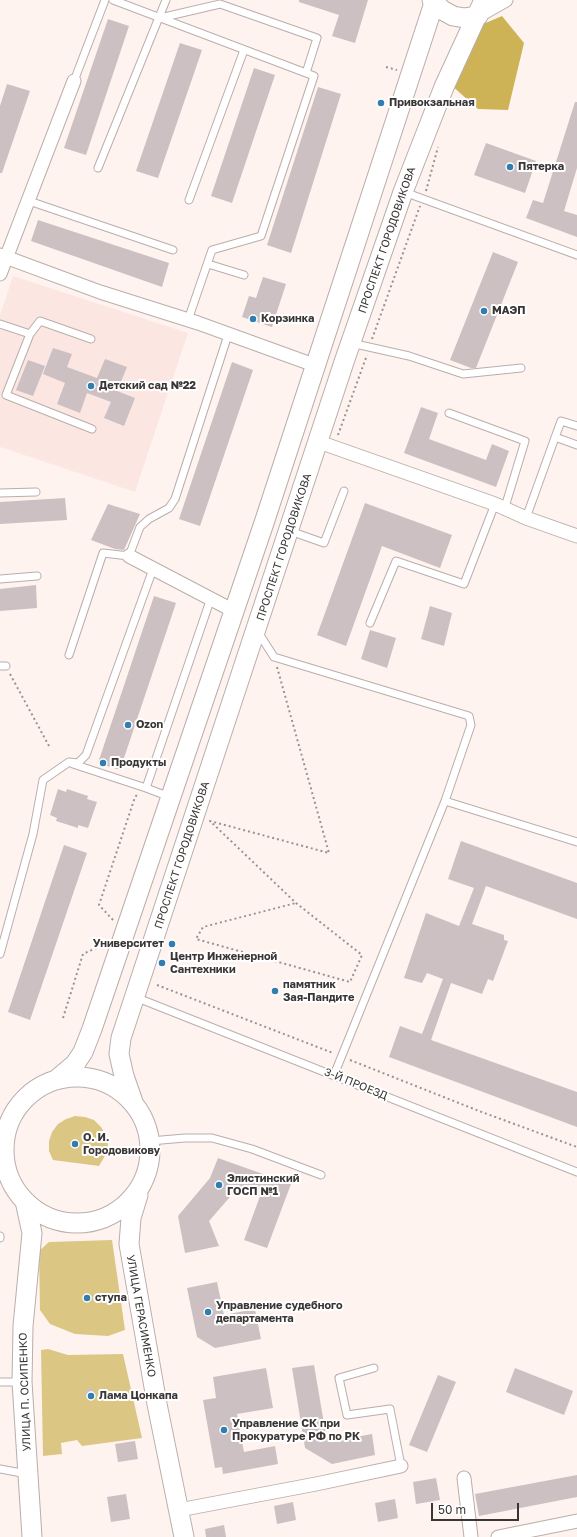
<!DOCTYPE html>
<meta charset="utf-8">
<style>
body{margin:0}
#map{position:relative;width:577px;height:1537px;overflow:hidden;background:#fff3f0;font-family:"Golos Text",sans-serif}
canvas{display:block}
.scale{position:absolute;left:431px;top:1503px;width:88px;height:18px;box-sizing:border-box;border:2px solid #3a3635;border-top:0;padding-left:5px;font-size:12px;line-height:14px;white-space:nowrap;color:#3a3635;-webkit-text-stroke:3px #fff;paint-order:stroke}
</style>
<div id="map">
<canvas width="577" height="1537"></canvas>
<div class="scale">50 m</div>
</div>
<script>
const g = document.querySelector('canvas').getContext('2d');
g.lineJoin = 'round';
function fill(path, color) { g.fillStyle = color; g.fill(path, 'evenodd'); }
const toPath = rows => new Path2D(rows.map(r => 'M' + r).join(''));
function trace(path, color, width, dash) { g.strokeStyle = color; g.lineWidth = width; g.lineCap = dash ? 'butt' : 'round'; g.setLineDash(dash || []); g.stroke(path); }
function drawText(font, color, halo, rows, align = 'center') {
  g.font = font + ' "Golos Text",sans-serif'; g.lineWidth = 4; g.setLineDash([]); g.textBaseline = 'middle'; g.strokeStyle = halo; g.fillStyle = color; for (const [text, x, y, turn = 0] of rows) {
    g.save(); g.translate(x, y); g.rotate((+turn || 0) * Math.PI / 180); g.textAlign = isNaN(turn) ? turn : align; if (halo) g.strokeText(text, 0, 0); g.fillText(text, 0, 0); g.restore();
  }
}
const built = toPath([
 [13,276,188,333,135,492,0,447,0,315]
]);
const green = toPath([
 [75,1116,85,1117,94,1120,101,1127,106,1135,108,1145,106,1154,99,1166,53,1160,49,1151,49,1141,52,1132,58,1124,66,1119],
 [112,1240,125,1330,108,1336,75,1334,50,1324,40,1310,39,1251,49,1242],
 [48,1349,68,1355,123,1354,142,1438,82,1446,77,1440,61,1443,62,1454,43,1456,41,1350]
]);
const forest = toPath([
 [502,16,524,43,508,110,478,109,450,84,481,25]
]);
const building = toPath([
 [299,0,368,0,355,43,332,36,339,15,299,2],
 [108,19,129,26,86,155,64,148],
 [180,43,202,50,158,178,136,171],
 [254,68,275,75,232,203,211,196],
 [7,84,30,91,2,173,0,173,0,106],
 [318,87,341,94,291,253,267,245],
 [575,102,577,102,577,168,564,211,577,215,577,237,526,218,533,200,543,203],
 [486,143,536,161,525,193,474,175],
 [38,220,169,263,162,287,31,241],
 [493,252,518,262,476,368,471,368,450,360],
 [263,277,286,284,272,327,242,317,249,296,256,298],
 [53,348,72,354,67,367,97,378,105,359,127,367,117,391,135,398,124,426,104,418,111,402,87,393,80,413,57,404,65,383,43,374],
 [28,360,45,366,33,396,16,390],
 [232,362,253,370,200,526,179,519],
 [421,407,438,413,429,439,486,460,492,444,509,451,496,487,404,453],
 [65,498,67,520,0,524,0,502],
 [365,503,452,535,440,568,382,546,346,646,317,635],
 [108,504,140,514,124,550,115,549,91,540],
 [36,585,37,608,0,611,0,589],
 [154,596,176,603,120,770,98,763],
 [430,606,452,613,444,646,421,639],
 [370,630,396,638,387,668,361,659],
 [58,789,66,792,67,789,88,796,87,799,97,802,88,828,78,825,78,828,56,821,57,818,50,815],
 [461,841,577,883,577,919,486,886,472,924,504,935,504,940,508,941,493,981,488,979,482,994,451,983,431,1040,577,1092,577,1127,389,1057,400,1026,422,1034,443,979,427,973,422,983,404,978,426,913,459,926,474,888,448,879],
 [64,845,87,853,30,1020,8,1012],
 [218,1158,291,1184,267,1248,244,1240,260,1196,236,1190,209,1221,219,1246,185,1253,178,1216,210,1178],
 [217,1282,224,1315,255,1309,261,1339,215,1348,197,1337,187,1288],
 [314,1365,326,1435,334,1441,372,1434,375,1455,332,1464,305,1448,292,1368],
 [266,1368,273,1408,237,1414,244,1452,275,1446,278,1464,223,1474,222,1467,215,1468,203,1400,216,1398,213,1377],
 [515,1368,573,1391,564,1415,506,1392],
 [438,1375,456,1382,427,1452,409,1445],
 '85 1394a5 5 0 1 1 10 0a5 5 0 1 1-10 0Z',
 [135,1441,138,1459,118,1462,115,1444],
 [577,1475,577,1497,479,1516,475,1494],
 [436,1478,440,1500,416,1504,413,1482],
 [126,1494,130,1519,111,1522,107,1497],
 [395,1499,398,1518,378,1522,375,1503],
 [293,1502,296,1520,277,1524,274,1506],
 [224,1525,226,1537,206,1537,205,1529]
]);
const path = toPath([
 [386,67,397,70],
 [426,191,438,147],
 [372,339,420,206],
 [338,435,367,355],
 [277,667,329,853,210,821,296,903,362,955,350,982,196,939,203,927,296,903],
 [10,674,49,746],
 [113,920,99,905,135,797,137,795],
 [157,985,333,1053],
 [63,1018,83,954,105,944],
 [350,1060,479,1111,577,1147]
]);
const lane = toPath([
 [113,0,314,76,261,236,212,250,188,320],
 [160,18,220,4,317,38,306,73],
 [74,81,105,0],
 [98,168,166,0],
 [404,192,577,255],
 [189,200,244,50],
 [29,201,173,250],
 [208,264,244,275],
 [0,324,30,334,40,321,91,339],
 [30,334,6,395,92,429],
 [351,343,409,356,463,374,521,368],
 [449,413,525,441,505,507],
 [555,437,577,445],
 [0,493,36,492],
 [526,518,561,421,577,426],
 [290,531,324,543,344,491],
 [0,579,37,576],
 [370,623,396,561,464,584,495,504],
 [258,632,274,657,469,716,471,725,445,801,334,1075],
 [69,655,103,553,129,556,140,527,149,519,169,508,175,499,228,335],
 [0,666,6,666],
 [73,764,146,788,211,598],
 [146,788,170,797],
 [445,801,577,842],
 [0,954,33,834,43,780,69,762,78,763,86,755,153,569],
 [135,997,577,1172],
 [150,1141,185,1138,212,1138,252,1149,321,1175],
 [0,1236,0,1238],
 [374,1368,339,1378,347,1415,390,1409,401,1466],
 [0,1382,22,1382],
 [0,1469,27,1474]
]);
const street = toPath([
 [478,16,506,0],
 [0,255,100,292,198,323,314,365],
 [0,274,74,81],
 [319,442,495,504,526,518,577,536],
 [129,556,234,611],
 [464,1478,471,1537],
 [179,1510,316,1484,401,1466],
 [498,1537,577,1521]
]);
const secondary = toPath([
 [432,0,442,10,453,16,465,18,478,16],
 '4 1150a73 73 0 1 1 146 0a73 73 0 1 1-146 0Z',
 [56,1080,75,1064,83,1052,92,1029,264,523,435,0],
 [133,1102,124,1076,119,1054,121,1038,344,362,403,192,444,87,484,0],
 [138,1195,131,1218,129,1244,157,1404,184,1537],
 [25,1201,32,1233,23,1326,22,1382,32,1537]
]);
const markers = [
 [381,103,4,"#317db0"],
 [510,167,4,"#317db0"],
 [484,311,4,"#317db0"],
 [253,319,4,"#317db0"],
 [91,386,4,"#317db0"],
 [128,725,4,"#317db0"],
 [103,763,4,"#317db0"],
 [172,944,4,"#317db0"],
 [162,963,4,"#317db0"],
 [275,991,4,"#317db0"],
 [75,1144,4,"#317db0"],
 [219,1185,4,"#317db0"],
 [87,1298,4,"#317db0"],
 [208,1312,4,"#317db0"],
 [91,1396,4,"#317db0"],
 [224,1430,4,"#317db0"]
];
const poiNames = [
 ["Привокзальная",389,103],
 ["Пятерка",518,167],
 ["МАЭП",492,311],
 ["Корзинка",261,319],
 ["Детский сад №22",99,386],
 ["Ozon",136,725],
 ["Продукты",111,763],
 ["Университет",164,944,"right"],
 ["Центр Инженерной",170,957],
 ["Сантехники",170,970],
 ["памятник",283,985],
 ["Зая-Пандите",283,998],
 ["О. И.",83,1138],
 ["Городовикову",83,1151],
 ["Элистинский",227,1179],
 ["ГОСП №1",227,1192],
 ["ступа",95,1298],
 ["Управление судебного",216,1306],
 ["департамента",216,1319],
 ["Лама Цонкапа",99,1396],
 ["Управление СК при",232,1424],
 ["Прокуратуре РФ по РК",232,1437]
];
const streetNames = [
 ["ПРОСПЕКТ ГОРОДОВИКОВА",387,240,-71],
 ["ПРОСПЕКТ ГОРОДОВИКОВА",284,547,-72],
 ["ПРОСПЕКТ ГОРОДОВИКОВА",182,855,-72],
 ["3-Й ПРОЕЗД",356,1084,22],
 ["УЛИЦА ГЕРАСИМЕНКО",141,1316,80],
 ["УЛИЦА П. ОСИПЕНКО",25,1392,-92]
];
fill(built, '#fbe6e1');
fill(green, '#dbc783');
fill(forest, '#cdb356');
fill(building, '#ccc0c3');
trace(lane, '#b9aeab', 9);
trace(street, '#b9aeab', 15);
trace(secondary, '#b9aeab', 21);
trace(path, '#9a9290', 2, [2, 3]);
trace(lane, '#fff', 7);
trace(street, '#fff', 13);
trace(secondary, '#fff', 19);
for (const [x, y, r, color] of markers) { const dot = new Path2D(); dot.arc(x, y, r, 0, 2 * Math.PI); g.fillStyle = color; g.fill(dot); trace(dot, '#fff', 1.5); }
drawText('bold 11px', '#3a3635', '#fff', poiNames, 'left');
drawText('11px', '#3a3635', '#fff', streetNames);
</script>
